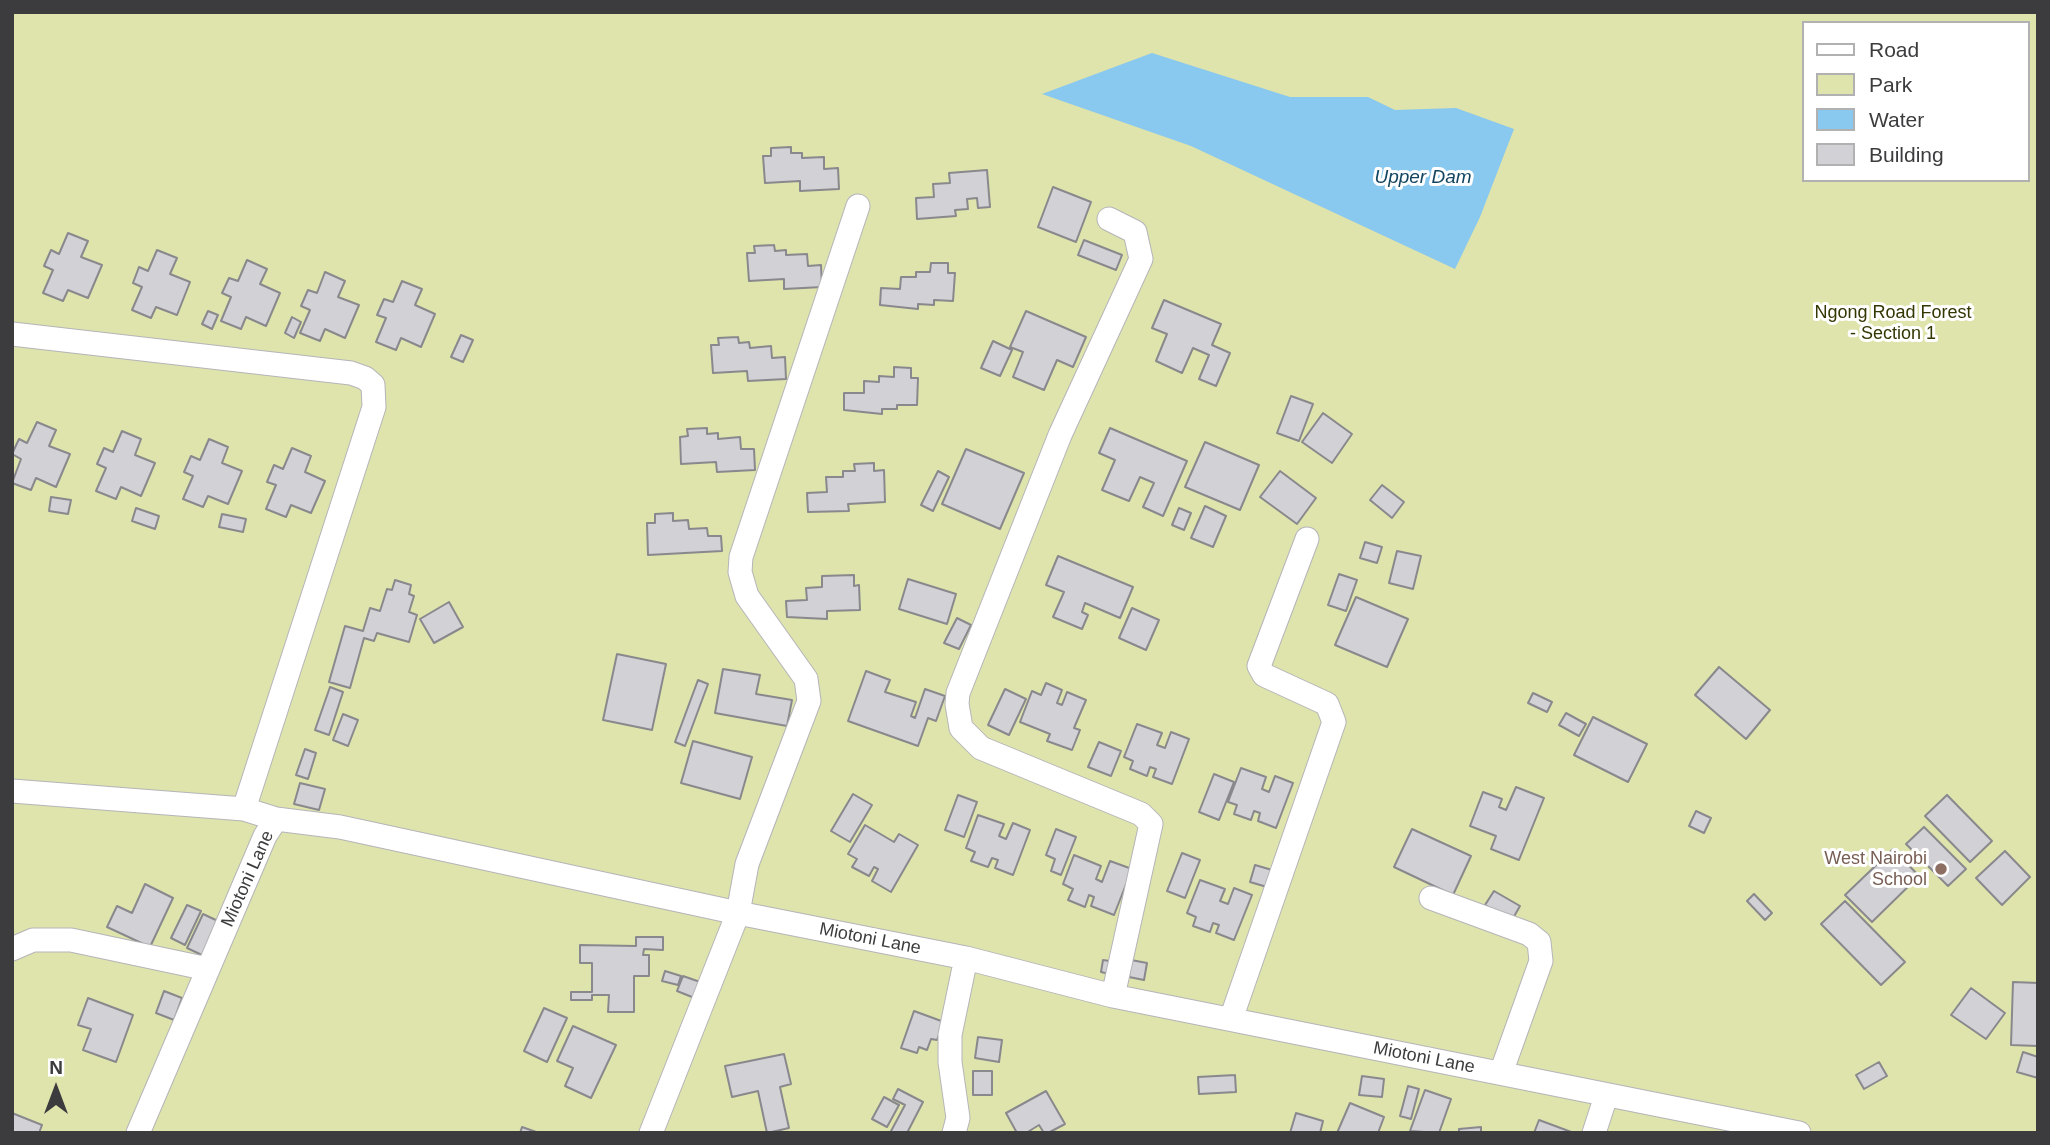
<!DOCTYPE html>
<style>
body{margin:0}
#map{position:relative;width:2050px;height:1145px;overflow:hidden;background:#fafafe;font-family:Arial,sans-serif}
canvas{display:block}
.frame{position:absolute;inset:0;border:14px solid #3c3c3e;pointer-events:none}
.legend{position:absolute;left:1802px;top:21px;width:228px;height:161px;box-sizing:border-box;background:#fff;border:2px solid #b1b1b2;margin:0;padding:9px 12px;list-style:none;font-size:21px;color:#3c3c3e}
.legend li{display:flex;align-items:center;gap:14px;height:35px}
.legend b{width:35px;border:2px solid #b1b1b2}
.north{position:absolute;left:21px;top:1054px;width:70px;height:70px;-webkit-text-stroke:5px #fff;paint-order:stroke;rotate:0deg;font-size:19px;font-weight:700;line-height:28px;text-align:center;color:#3c3c3e}
.north::after{content:'';display:block;margin:auto;width:24px;height:32px;background:#3c3c3e;clip-path:polygon(50% 0,100% 100%,50% 72%,0 100%)}
</style>
<div id="map">
<canvas width="2050" height="1145"></canvas>
<div class="frame"></div>
<ul class="legend">
<li><b style="height:9px;background:#fff"></b>Road</li>
<li><b style="height:19px;background:#dfe3ac"></b>Park</li>
<li><b style="height:19px;background:#89c8ef"></b>Water</li>
<li><b style="height:19px;background:#d2d2d6"></b>Building</li>
</ul>
<div class="north">N</div>
</div>
<script>
const g = document.querySelector('canvas').getContext('2d');
g.lineJoin = 'round';
function fill(path, color) { g.fillStyle = color; g.fill(path, 'evenodd'); }
const toPath = rows => new Path2D(rows.map(r => 'M' + r).join(''));
function trace(path, color, width, dash) { g.strokeStyle = color; g.lineWidth = width; g.lineCap = dash ? 'butt' : 'round'; g.setLineDash(dash || []); g.stroke(path); }
function drawText(font, color, halo, rows, align = 'center') {
  g.font = font + ' Arial,sans-serif'; g.lineWidth = 6; g.setLineDash([]); g.textBaseline = 'middle'; g.strokeStyle = halo; g.fillStyle = color; for (const [text, x, y, turn = 0] of rows) {
    g.save(); g.translate(x, y); g.rotate((+turn || 0) * Math.PI / 180); g.textAlign = isNaN(turn) ? turn : align; if (halo) g.strokeText(text, 0, 0); g.fillText(text, 0, 0); g.restore();
  }
}
const green = toPath([
 [12,12,2038,12,2038,1133,12,1133],
 [1803,23,2027,23,2027,180,1803,180]
]);
const water = toPath([
 [1152,53,1290,97,1368,97,1395,110,1456,108,1514,129,1480,217,1455,269,1191,146,1042,94]
]);
const building = toPath([
 [791,147,791,153,802,153,802,158,824,157,824,169,838,168,839,189,800,191,800,181,765,183,763,156,771,156,771,148,791,147],
 [987,170,990,207,978,208,977,198,967,199,968,209,955,210,956,216,917,219,916,198,934,197,933,184,950,183,949,173,987,170],
 [1053,187,1091,202,1076,242,1038,227,1053,187],
 [68,233,88,241,81,257,102,265,88,298,68,290,63,301,43,293,53,270,44,266,51,250,59,254,68,233],
 [1084,240,1122,255,1116,270,1078,255,1084,240],
 [774,245,775,251,786,250,786,255,807,254,808,266,821,265,822,287,784,289,784,279,749,281,747,253,755,253,754,246,774,245],
 [157,250,177,258,170,274,190,282,177,315,156,307,151,318,132,310,142,287,133,283,139,267,148,271,157,250],
 [247,260,267,269,260,284,280,293,266,326,246,317,241,329,221,321,231,297,222,293,229,278,238,281,247,260],
 [931,263,948,263,948,273,955,273,953,301,934,300,934,305,918,304,918,309,880,305,881,288,900,289,901,277,916,277,916,272,930,272,931,263],
 [325,272,345,281,338,297,359,305,345,338,325,329,320,341,300,333,310,310,301,306,308,290,317,293,325,272],
 [402,281,422,289,415,305,435,314,421,347,401,338,396,350,376,342,386,318,377,315,384,299,393,302,402,281],
 [1164,300,1221,324,1212,345,1230,353,1216,386,1199,379,1209,355,1193,348,1182,373,1156,361,1167,334,1152,328,1164,300],
 [208,311,218,315,212,329,202,324,208,311],
 [1026,311,1086,337,1073,367,1057,360,1044,390,1013,377,1023,352,1010,347,1026,311],
 [292,317,301,322,294,338,285,333,292,317],
 [461,335,473,340,463,362,451,357,461,335],
 [738,337,739,343,749,342,750,348,771,346,772,358,785,357,786,379,748,381,747,371,713,373,711,345,719,345,718,338,738,337],
 [993,341,1012,350,1000,376,981,368,993,341],
 [894,367,911,368,911,378,918,378,917,405,897,405,897,409,882,409,882,414,844,410,844,393,864,393,864,381,879,382,879,376,894,377,894,367],
 [1291,396,1313,404,1299,441,1277,433,1291,396],
 [1323,413,1352,434,1332,463,1302,442,1323,413],
 [37,422,56,430,49,446,70,454,56,487,36,478,31,490,12,483,21,459,12,454,19,439,27,443,37,422],
 [707,428,707,434,718,433,718,439,740,437,741,449,754,449,755,470,717,472,716,462,681,464,680,437,688,436,687,429,707,428],
 [1110,428,1187,461,1163,516,1143,507,1154,483,1140,477,1129,501,1102,490,1115,460,1099,453,1110,428],
 [122,431,141,439,135,455,155,463,141,496,121,487,116,499,96,491,106,468,97,464,104,448,113,452,122,431],
 [209,439,228,447,222,463,242,471,228,504,208,496,203,507,183,499,193,476,184,472,191,456,200,460,209,439],
 [1205,442,1259,465,1240,510,1185,487,1205,442],
 [292,448,311,456,305,472,325,481,311,513,291,505,286,517,266,509,276,485,267,482,274,465,283,469,292,448],
 [966,449,1024,473,1000,529,942,504,966,449],
 [874,463,874,471,884,470,885,502,848,504,849,511,808,512,807,493,827,492,826,477,843,477,843,471,855,471,854,464,874,463],
 [938,471,949,477,933,511,921,505,938,471],
 [1280,471,1316,498,1297,524,1260,497,1280,471],
 [1382,485,1404,502,1392,518,1370,500,1382,485],
 [51,497,71,500,68,514,49,511,51,497],
 [1205,506,1226,516,1213,547,1191,538,1205,506],
 [136,508,159,516,155,529,132,521,136,508],
 [1179,508,1191,513,1184,530,1172,525,1179,508],
 [673,513,673,521,688,520,689,529,707,528,708,536,721,536,722,551,648,555,647,523,655,523,655,514,673,513],
 [222,514,246,519,243,532,219,527,222,514],
 [1365,542,1382,547,1377,563,1360,558,1365,542],
 [1397,551,1421,556,1413,589,1389,583,1397,551],
 [1058,556,1133,587,1120,618,1085,603,1082,612,1088,615,1082,629,1053,617,1064,592,1046,585,1058,556],
 [1339,574,1357,580,1346,611,1328,605,1339,574],
 [854,575,854,586,859,585,860,610,827,611,827,619,787,617,786,601,807,600,806,588,822,587,822,576,854,575],
 [908,579,956,594,947,624,899,609,908,579],
 [395,580,411,585,409,594,414,596,409,612,417,615,409,642,377,633,374,641,364,638,350,688,329,682,345,626,363,631,370,608,380,611,387,589,392,590,395,580],
 [1356,597,1408,619,1387,667,1335,645,1356,597],
 [449,602,463,627,434,643,420,619,449,602],
 [1132,608,1159,620,1146,650,1119,638,1132,608],
 [957,618,971,625,959,649,944,643,957,618],
 [617,654,666,664,652,730,603,720,617,654],
 [1719,667,1770,710,1746,739,1695,695,1719,667],
 [723,669,760,675,756,694,792,700,787,726,715,713,723,669],
 [866,671,890,680,885,692,916,702,911,716,915,718,925,689,945,696,936,721,928,718,918,746,848,721,866,671],
 [698,680,708,684,685,746,675,742,698,680],
 [1046,683,1062,690,1057,703,1062,705,1067,692,1086,700,1074,728,1080,730,1072,750,1047,741,1050,734,1020,722,1032,691,1041,695,1046,683],
 [330,687,343,692,329,735,315,730,330,687],
 [1005,689,1026,699,1009,735,988,725,1005,689],
 [1533,693,1552,702,1547,712,1528,703,1533,693],
 [1566,713,1586,724,1579,736,1559,725,1566,713],
 [343,714,358,720,348,746,333,740,343,714],
 [1593,717,1647,744,1628,782,1574,755,1593,717],
 [1137,724,1162,733,1157,745,1165,748,1171,732,1189,739,1172,784,1153,777,1156,769,1150,767,1147,776,1130,769,1133,761,1124,757,1137,724],
 [693,741,752,757,740,799,681,783,693,741],
 [1099,742,1121,751,1111,776,1088,767,1099,742],
 [305,749,316,753,308,779,296,775,305,749],
 [1241,768,1266,777,1262,789,1269,792,1275,776,1293,783,1276,828,1258,821,1260,813,1254,811,1251,820,1234,814,1237,805,1228,802,1241,768],
 [1214,774,1234,782,1219,820,1199,812,1214,774],
 [300,783,325,789,319,810,294,804,300,783],
 [1516,787,1544,798,1519,860,1491,849,1496,836,1470,826,1483,792,1502,799,1499,807,1506,810,1516,787],
 [853,794,872,805,850,842,831,831,853,794],
 [958,795,977,802,964,837,945,830,958,795],
 [1947,795,1992,841,1970,862,1925,816,1947,795],
 [1696,811,1711,818,1704,833,1689,826,1696,811],
 [978,815,1004,824,999,836,1006,839,1013,823,1030,830,1013,875,995,868,998,860,992,858,988,867,971,861,975,852,966,848,978,815],
 [865,825,894,842,899,834,918,845,891,892,872,881,878,869,874,867,869,876,852,867,857,859,848,854,865,825],
 [1924,827,1966,869,1948,886,1906,844,1924,827],
 [1056,829,1076,837,1061,875,1051,871,1055,859,1046,855,1056,829],
 [1412,829,1471,856,1453,895,1394,867,1412,829],
 [1893,849,1919,876,1872,922,1845,895,1893,849],
 [2005,851,2030,877,2002,905,1976,878,2005,851],
 [1182,853,1200,860,1185,898,1167,891,1182,853],
 [1074,855,1101,866,1096,879,1102,882,1110,861,1132,869,1114,915,1091,906,1094,897,1089,895,1085,907,1068,900,1073,889,1063,884,1074,855],
 [1255,865,1272,870,1267,887,1250,882,1255,865],
 [1200,880,1225,889,1220,901,1228,904,1234,888,1252,895,1234,940,1216,933,1219,925,1213,923,1210,932,1193,926,1196,917,1187,913,1200,880],
 [145,884,173,898,150,947,107,927,117,906,132,913,145,884],
 [1494,891,1520,906,1512,920,1485,905,1494,891],
 [1754,894,1772,913,1765,920,1747,901,1754,894],
 [1845,901,1905,962,1881,985,1821,924,1845,901],
 [187,905,201,911,185,945,171,938,187,905],
 [203,914,220,922,204,956,187,948,203,914],
 [636,937,663,937,663,950,644,949,643,955,649,955,649,976,634,976,634,1012,608,1012,609,995,592,995,592,1000,571,1000,571,992,592,992,592,963,580,963,580,945,636,946,636,937],
 [1103,960,1116,962,1114,975,1101,972,1103,960],
 [1131,960,1147,963,1144,980,1129,977,1131,960],
 [665,971,681,976,678,985,662,981,665,971],
 [683,976,703,983,697,999,677,991,683,976],
 [2013,982,2038,983,2038,1046,2011,1045,2013,982],
 [1971,988,2005,1013,1986,1039,1951,1015,1971,988],
 [164,991,182,998,174,1020,156,1013,164,991],
 [88,998,133,1015,116,1062,83,1050,91,1029,78,1025,88,998],
 [544,1008,567,1018,547,1062,524,1051,544,1008],
 [914,1011,944,1022,937,1040,931,1039,927,1050,919,1047,917,1053,901,1048,914,1011],
 [573,1026,616,1045,591,1098,565,1086,573,1068,557,1061,573,1026],
 [978,1037,1002,1040,999,1062,975,1058,978,1037],
 [2023,1052,2038,1057,2038,1078,2017,1072,2023,1052],
 [784,1054,791,1084,780,1087,789,1128,767,1133,758,1091,732,1097,725,1066,784,1054],
 [1879,1062,1887,1076,1864,1089,1856,1075,1879,1062],
 [973,1071,992,1071,992,1095,973,1095,973,1071],
 [1235,1075,1236,1092,1199,1094,1198,1077,1235,1075],
 [1362,1076,1384,1079,1382,1097,1359,1095,1362,1076],
 [1408,1086,1419,1089,1411,1119,1400,1116,1408,1086],
 [898,1089,923,1102,907,1133,890,1133,905,1105,893,1099,898,1089],
 [1425,1090,1451,1099,1439,1133,1410,1131,1425,1090],
 [1046,1091,1065,1124,1048,1133,1044,1133,1039,1125,1026,1133,1017,1133,1006,1113,1046,1091],
 [884,1097,899,1105,887,1127,872,1119,884,1097],
 [1350,1103,1384,1117,1378,1133,1337,1133,1350,1103],
 [12,1113,42,1125,39,1133,12,1133,12,1113],
 [1296,1113,1323,1121,1320,1133,1290,1133,1296,1113],
 [1539,1120,1574,1133,1534,1133,1539,1120],
 [522,1127,539,1133,520,1133,522,1127],
 [1481,1127,1481,1133,1459,1133,1459,1129,1481,1127]
]);
const street = toPath([
 [1109,219,1135,232,1141,259,1060,435,958,693,957,704,961,728,981,748,1141,814,1151,824,1113,996],
 [12,334,351,373,365,378,373,385,374,407,244,809],
 [12,791,244,809,276,819],
 [1431,898,1529,934,1539,942,1541,961,1501,1073],
 [12,949,33,940,71,940,208,969],
 [1231,1019,1334,722,1327,704,1264,675,1259,666,1307,539],
 [138,1133,265,836,276,819,340,827,738,913,966,958,1113,996,1799,1133],
 [651,1133,738,913,747,864,809,701,806,679,747,596,740,572,741,557,858,206],
 [954,1133,958,1118,950,1062,950,1035,966,958],
 [1594,1133,1606,1096]
]);
const markers = [
 [1941,869,7,"#8d6e63"]
];
const parkNames = [
 ["Ngong Road Forest",1893,313],
 ["- Section 1",1893,334]
];
const educationNames = [
 ["West Nairobi",1927,859],
 ["School",1927,880]
];
const streetNames = [
 ["Miotoni Lane",248,879,-66],
 ["Miotoni Lane",870,939,11],
 ["Miotoni Lane",1424,1058,11]
];
const waterNames = [
 ["Upper Dam",1423,178]
];
fill(green, '#dfe3ac');
fill(water, '#89c8ef');
fill(building, '#d2d2d6');
trace(building, '#89898d', 2);
trace(street, '#b5b5b9', 25);
trace(street, '#fff', 23);
for (const [x, y, r, color] of markers) { const dot = new Path2D(); dot.arc(x, y, r, 0, 2 * Math.PI); g.fillStyle = color; g.fill(dot); trace(dot, '#fff', 2.5); }
drawText('18px', '#353703', '#fff', parkNames);
drawText('18px', '#785e54', '#fff', educationNames, 'right');
drawText('18px', '#3c3c3e', '#fff', streetNames);
drawText('italic 19px', '#144560', '#fff', waterNames);
</script>
